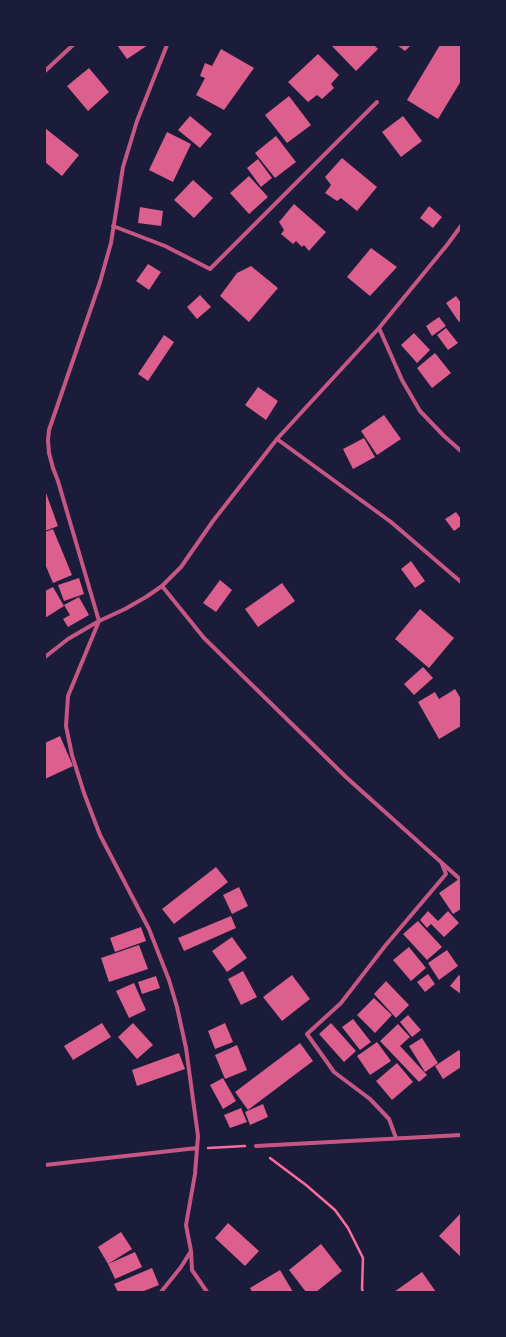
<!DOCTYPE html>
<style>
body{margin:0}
#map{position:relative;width:506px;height:1337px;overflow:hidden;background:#1b1b3a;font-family:"DejaVu Sans",sans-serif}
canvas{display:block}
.frame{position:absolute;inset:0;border:46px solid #1b1b3a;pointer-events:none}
</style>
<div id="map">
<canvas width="506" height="1337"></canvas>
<div class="frame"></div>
</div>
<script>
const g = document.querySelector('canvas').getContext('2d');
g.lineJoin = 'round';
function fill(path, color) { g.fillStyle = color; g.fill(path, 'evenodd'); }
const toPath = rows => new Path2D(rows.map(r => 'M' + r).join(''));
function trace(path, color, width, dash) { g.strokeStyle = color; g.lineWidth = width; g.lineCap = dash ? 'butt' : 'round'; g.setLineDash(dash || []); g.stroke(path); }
const building = toPath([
 [117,45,148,45,127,59],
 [331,45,374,45,378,49,356,71],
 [397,45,411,45,405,51],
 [440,45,461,45,461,81,438,119,407,100],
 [221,49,254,68,224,110,196,95,205,78,200,76,205,63,212,66],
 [318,54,339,75,331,84,334,88,322,99,317,95,308,102,288,82],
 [89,68,109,92,88,111,67,86],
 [289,96,311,125,287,143,265,115],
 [190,116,212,134,200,148,178,130],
 [403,116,422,141,401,157,382,132],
 [45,128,79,155,62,176,45,162],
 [167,132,191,144,173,182,149,170],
 [276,136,296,162,275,178,255,153],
 [342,158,377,187,357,211,341,198,337,201,325,193,331,185,325,177],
 [258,159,272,178,261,187,247,168],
 [249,176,268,197,249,214,230,193],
 [193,180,213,198,194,218,174,200],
 [294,204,326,232,309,251,304,245,302,247,296,241,293,244,281,234,284,230,279,222],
 [429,206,442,217,433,228,420,218],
 [140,207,163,211,161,226,138,223],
 [371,248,397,267,370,296,347,277],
 [148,264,161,272,149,290,136,281],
 [251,266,278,288,249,322,220,296,237,273],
 [200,295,211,307,197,319,187,307],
 [456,296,461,303,461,320,459,322,446,303],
 [439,317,446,326,432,336,426,326],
 [446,328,458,343,448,350,437,335],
 [414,333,430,350,417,363,401,345],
 [164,335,174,342,148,381,138,374],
 [435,353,451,373,432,388,417,368],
 [258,387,278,401,266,420,245,405],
 [384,415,401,439,377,455,361,431],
 [364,438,375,457,353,469,343,449],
 [46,493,58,526,45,531,45,494],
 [456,512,461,519,461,526,454,531,445,519],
 [53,529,72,575,53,583,45,564,45,532],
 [411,561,425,581,415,588,401,569],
 [79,578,84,594,64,601,58,585],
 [220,580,232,590,216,612,203,603],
 [282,583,295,601,258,627,245,609],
 [53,587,64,606,45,618,45,591],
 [79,597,89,615,68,627,63,619,70,615,64,605],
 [420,609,454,638,429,668,395,639],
 [423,667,433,678,414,695,404,684],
 [455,689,461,699,461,726,439,739,418,702,435,692,439,699],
 [60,736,73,766,45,779,45,743],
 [216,867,228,882,174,924,162,909],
 [459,879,461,881,461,909,453,914,439,893],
 [239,887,248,906,232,914,223,895],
 [428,911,438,921,448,911,459,923,444,937,431,924,427,928,420,920],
 [231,916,236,928,184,951,178,938],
 [418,921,442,947,427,960,403,934],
 [141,927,146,941,115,952,110,938],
 [232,937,247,958,227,972,212,951],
 [139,945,148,969,109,982,101,958],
 [409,947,426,968,411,981,393,960],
 [447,950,458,966,439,980,428,963],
 [243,971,257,997,241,1005,228,979],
 [428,974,435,984,425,992,417,982],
 [292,975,310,999,282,1021,263,997],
 [459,975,461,977,461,994,450,986],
 [156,976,160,988,142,994,138,982],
 [386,981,409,1005,396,1018,374,994],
 [134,983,146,1010,129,1018,116,991],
 [374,998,392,1015,375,1033,357,1015],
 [408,1015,421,1030,412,1037,400,1022],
 [353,1019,371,1042,360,1050,342,1027],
 [102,1023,111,1037,73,1060,64,1046],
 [133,1023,153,1045,137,1059,118,1037],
 [225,1023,233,1042,215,1049,208,1031],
 [331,1023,356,1051,344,1062,319,1034],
 [398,1024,410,1037,400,1046,427,1075,419,1082,380,1041],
 [422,1038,438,1063,425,1072,409,1046],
 [377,1042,391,1061,370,1075,357,1056],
 [300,1043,313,1061,248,1110,235,1092],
 [237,1045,247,1070,225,1079,215,1055],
 [459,1050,461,1053,461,1067,443,1079,435,1066],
 [179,1053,185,1069,137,1086,132,1070],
 [397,1063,413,1082,392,1100,376,1081],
 [223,1078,236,1101,223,1109,210,1085],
 [263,1104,268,1117,250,1125,245,1112],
 [241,1108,247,1122,230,1128,224,1115],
 [461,1213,461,1257,439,1236],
 [228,1223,259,1251,245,1266,215,1238],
 [121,1232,132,1249,108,1264,135,1252,142,1267,115,1279,108,1264,98,1247],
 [321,1244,342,1271,316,1292,306,1292,289,1270],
 [152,1268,159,1285,144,1291,145,1292,118,1292,114,1284],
 [280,1270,293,1292,252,1292,250,1288],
 [422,1272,436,1292,394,1292]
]);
const path = toPath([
 [208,1148,245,1146],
 [270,1158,306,1185,335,1210,348,1228,363,1258,362,1289,363,1292]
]);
const minor = toPath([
 [167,45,137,121,123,167,111,243,100,282,49,430,48,440,49,453,53,468,58,481,99,621,68,696,66,726,72,755,84,793,100,835,149,929,169,980,177,1007,186,1048,198,1136,195,1174,186,1225,191,1251,192,1270,207,1292],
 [45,71,73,45],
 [113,226,165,246,210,269,377,102],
 [379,328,402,380,420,411,444,436,461,451],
 [277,439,391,522,461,582],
 [162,586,204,638,250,683,347,778,461,880],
 [45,657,68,639,99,621,125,609,146,597,162,586,181,567,213,521,277,439,379,328,447,245,461,226],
 [396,1138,389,1119,370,1099,334,1072,307,1034,341,1003,385,946,446,874,442,864],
 [256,1146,461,1135],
 [45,1165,197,1148],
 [161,1292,181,1267,191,1251]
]);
fill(building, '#dd5f8e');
trace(path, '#ff6b9d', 2.5);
trace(minor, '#c65784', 4);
</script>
